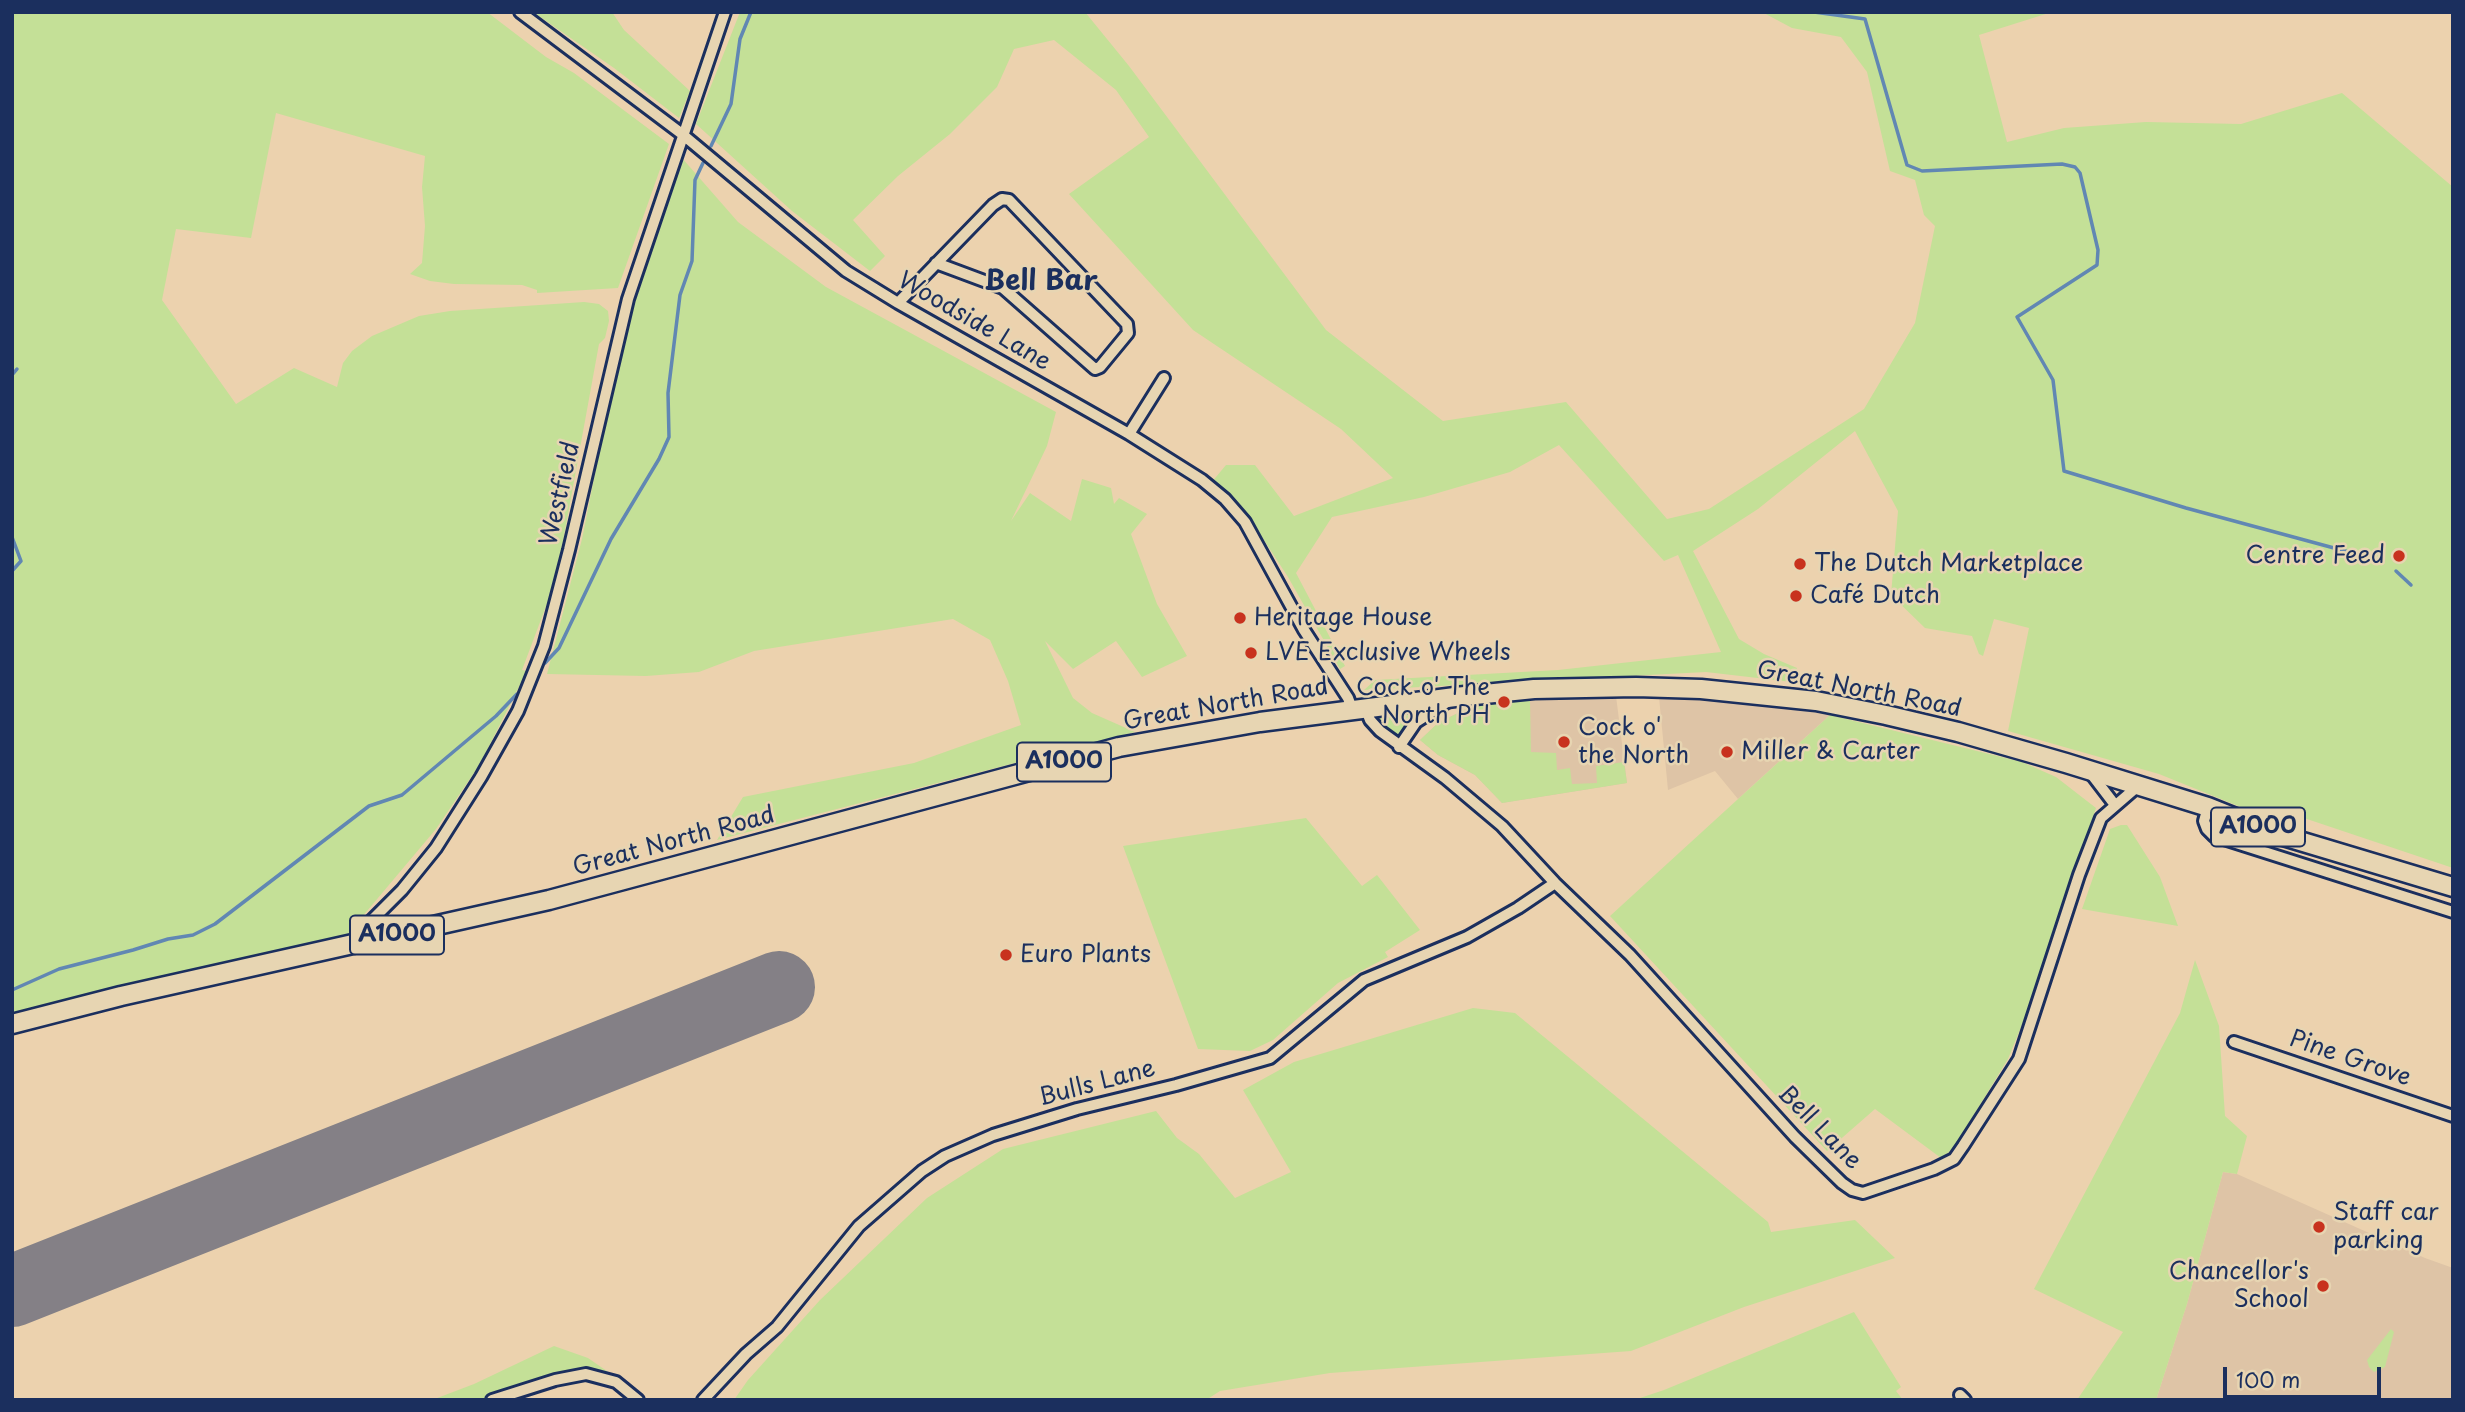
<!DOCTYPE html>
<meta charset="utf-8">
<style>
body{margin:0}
#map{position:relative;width:2465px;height:1412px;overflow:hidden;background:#ecd2ae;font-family:"Playpen Sans",sans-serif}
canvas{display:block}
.frame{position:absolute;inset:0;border:14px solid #1b2f5e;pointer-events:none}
.scale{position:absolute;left:2223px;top:1367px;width:158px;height:32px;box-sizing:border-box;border:4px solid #1b2f5e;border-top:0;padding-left:9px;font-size:21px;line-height:24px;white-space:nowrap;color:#1b2f5e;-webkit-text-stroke:5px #e7d5b2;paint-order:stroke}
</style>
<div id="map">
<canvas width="2465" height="1412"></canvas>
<div class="frame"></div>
<div class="scale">100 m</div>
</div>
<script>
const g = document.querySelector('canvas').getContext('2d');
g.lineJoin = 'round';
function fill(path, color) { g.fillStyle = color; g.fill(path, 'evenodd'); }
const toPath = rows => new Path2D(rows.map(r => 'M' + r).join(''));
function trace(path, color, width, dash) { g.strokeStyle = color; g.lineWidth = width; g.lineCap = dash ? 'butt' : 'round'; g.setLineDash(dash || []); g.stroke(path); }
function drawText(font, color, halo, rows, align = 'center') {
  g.font = font + ' "Playpen Sans",sans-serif'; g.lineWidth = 5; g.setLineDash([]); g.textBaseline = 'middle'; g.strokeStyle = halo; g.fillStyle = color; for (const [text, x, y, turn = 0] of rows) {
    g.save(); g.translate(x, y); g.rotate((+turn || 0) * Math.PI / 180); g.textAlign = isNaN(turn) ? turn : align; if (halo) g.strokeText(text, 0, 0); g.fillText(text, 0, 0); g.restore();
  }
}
const built = toPath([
 [1616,696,1627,783,1502,803,1475,775,1438,755,1420,740,1438,723,1474,705,1540,697],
 [1659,697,1761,704,1830,715,1738,799,1715,771,1668,790],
 [2223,1172,2237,1174,2425,1258,2453,1268,2453,1400,2156,1400,2187,1304]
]);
const green = toPath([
 [12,12,487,12,546,57,574,73,669,144,618,288,537,293,537,290,522,285,454,284,430,281,410,274,422,263,425,226,422,187,425,156,276,113,251,238,176,229,162,300,236,404,294,368,337,387,343,363,352,351,372,336,419,316,450,311,584,302,599,304,608,311,609,321,605,338,599,344,562,547,548,601,522,670,527,671,480,764,436,829,346,936,281,953,12,1013],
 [533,12,612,12,624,30,690,91,679,118,614,68],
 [740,12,1085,12,1129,66,1326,330,1443,421,1566,402,1667,519,1709,509,1864,409,1915,323,1935,226,1924,215,1915,180,1890,171,1867,72,1841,37,1792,28,1762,12,2052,12,1979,35,2007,142,2064,128,2146,122,2241,124,2342,93,2453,187,2453,868,2295,815,2280,823,2159,774,2008,731,2029,628,1994,619,1983,656,1979,654,1972,636,1925,628,1891,595,1898,511,1855,431,1758,509,1693,551,1739,639,1764,654,1797,668,1792,682,1706,672,1364,690,1375,680,1558,670,1721,652,1678,555,1664,561,1559,445,1510,472,1424,497,1332,517,1296,573,1345,666,1340,669,1288,577,1243,508,1211,483,1226,465,1255,465,1294,516,1393,478,1341,429,1193,330,1069,194,1149,137,1116,90,1054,40,1014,49,997,87,950,134,898,176,853,220,885,256,870,271,792,211,696,124],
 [682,158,738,222,826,287,1056,412,1047,446,1011,521,1030,493,1071,521,1082,479,1111,488,1114,504,1119,498,1147,514,1131,534,1157,604,1187,656,1142,677,1116,641,1073,669,1045,641,1073,698,1092,713,1135,732,717,840,743,797,914,763,1021,725,1008,681,990,640,953,619,754,651,699,672,646,676,547,674,582,539,605,423,641,275,665,199],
 [1530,700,1531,752,1556,753,1557,770,1570,768,1572,784,1597,783,1596,766,1624,762,1627,783,1502,803,1475,775,1438,755,1420,740,1438,723,1474,705],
 [1424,708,1399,735,1393,734,1376,719,1376,716],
 [1830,715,2022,762,2056,777,2096,808,2028,1010,2008,1059,1953,1149,1941,1158,1875,1109,1827,1151,1610,916],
 [1306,818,1362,886,1377,875,1420,930,1385,952,1388,957,1338,983,1273,1040,1250,1051,1198,1049,1123,846],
 [2121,825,2127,825,2160,877,2178,926,2082,909,2110,829],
 [2195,960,2219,1026,2225,1116,2247,1136,2237,1174,2223,1172,2187,1304,2156,1400,2077,1400,2123,1332,2034,1289,2180,1013],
 [1473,1008,1515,1013,1768,1222,1771,1232,1855,1220,1895,1258,1744,1307,1631,1351,1330,1373,1220,1391,1206,1400,734,1400,748,1380,820,1300,927,1198,1003,1149,1156,1111,1177,1138,1199,1154,1235,1198,1291,1172,1243,1090,1294,1062],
 [1854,1312,1901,1387,1896,1391,1903,1400,1634,1400,1664,1390],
 [2391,1329,2394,1332,2385,1367,2374,1372,2369,1367,2367,1360],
 [554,1346,588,1358,630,1387,625,1392,593,1379,562,1382,516,1400,432,1400,474,1384]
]);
const stream = toPath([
 [1814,12,1865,19,1907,165,1922,171,2062,164,2075,167,2080,173,2098,250,2097,265,2017,317,2053,380,2064,471,2186,508,2371,558],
 [711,146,731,104,740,39,751,12],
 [12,375,17,369],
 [12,537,21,561,12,571],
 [2396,571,2411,585],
 [545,663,559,648,611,539,659,459,669,437,668,393,680,295,692,261,695,180,703,163],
 [12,990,59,969,133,950,168,939,193,935,215,924,369,806,402,795,496,716,517,694]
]);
const runway = toPath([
 [12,1291,779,987]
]);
const street = toPath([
 [520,12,682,134,846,271,898,303,1129,434,1202,480,1225,499,1245,522,1304,630,1348,698,1352,709],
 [898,303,993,205,1002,199,1009,200,1127,324,1128,333,1100,367,1095,369,1003,288,936,263],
 [1129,434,1164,378],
 [1365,707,1370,720,1380,731,1445,778,1502,826,1555,883,1630,955,1795,1137,1842,1183,1852,1190,1863,1193,1934,1169,1954,1159,1963,1146,2019,1059,2079,875,2101,818,2138,786],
 [1399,747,1416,722,1447,702],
 [2089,771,2115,805],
 [2208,807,2204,821,2207,829,2214,836,2453,912],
 [356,944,366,926,402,890,436,848,481,777,518,711,544,646,569,550,628,299,725,12],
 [2234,1042,2453,1116],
 [1960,1395,1965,1400],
 [492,1400,555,1380,586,1374,616,1382,638,1400],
 [703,1400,746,1354,777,1327,859,1226,922,1171,945,1156,993,1135,1077,1109,1176,1085,1270,1058,1364,980,1467,937,1518,908,1555,883]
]);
const primary = toPath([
 [12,1024,121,996,549,900,1119,747,1260,722,1455,697,1534,689,1636,687,1701,689,1816,701,1886,715,1958,732,2066,763,2208,807,2273,833,2453,887]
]);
const markers = [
 [2399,556,7,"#c8321e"],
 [1800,564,7,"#c8321e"],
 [1796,596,7,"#c8321e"],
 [1240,618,7,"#c8321e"],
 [1251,653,7,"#c8321e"],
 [1504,702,7,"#c8321e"],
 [1564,742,7,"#c8321e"],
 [1727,752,7,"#c8321e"],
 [1006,955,7,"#c8321e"],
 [2319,1227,7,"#c8321e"],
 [2323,1286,7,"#c8321e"]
];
const shields = [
 [1064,762,94],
 [2258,827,94],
 [397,935,94]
];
const shieldNames = [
 ["A1000",1064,762],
 ["A1000",2258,827],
 ["A1000",397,935]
];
const streetNames = [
 ["Woodside Lane",974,322,30],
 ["Westfield",561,494,-77],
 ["Great North Road",1859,690,11],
 ["Great North Road",1226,705,-10],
 ["Great North Road",674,842,-15],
 ["Pine Grove",2350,1059,19],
 ["Bulls Lane",1097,1084,-15],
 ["Bell Lane",1819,1128,45]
];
const poiNames = [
 ["Centre Feed",2385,556,"right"],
 ["The Dutch Marketplace",1814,564],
 ["Café Dutch",1810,596],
 ["Heritage House",1254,618],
 ["LVE Exclusive Wheels",1265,653],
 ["Cock o' The",1490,688,"right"],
 ["North PH",1490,716,"right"],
 ["Cock o'",1578,728],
 ["the North",1578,756],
 ["Miller & Carter",1741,752],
 ["Euro Plants",1020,955],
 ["Staff car",2333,1213],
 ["parking",2333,1241],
 ["Chancellor's",2309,1272,"right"],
 ["School",2309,1300,"right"]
];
const quarterNames = [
 ["Bell Bar",1041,282]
];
fill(built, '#dec4a6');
fill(green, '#c4e097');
trace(stream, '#6187b3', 3.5);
trace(runway, '#848086', 72);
trace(street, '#1b2f5e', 16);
trace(primary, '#1b2f5e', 23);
trace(street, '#e7d5b2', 10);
trace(primary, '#e7d5b2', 18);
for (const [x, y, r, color] of markers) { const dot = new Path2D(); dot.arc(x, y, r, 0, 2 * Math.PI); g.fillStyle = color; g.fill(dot); trace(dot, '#e7d5b2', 2.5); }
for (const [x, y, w] of shields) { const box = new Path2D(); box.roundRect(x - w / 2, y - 19.5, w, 39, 5); g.fillStyle = '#e7d5b2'; g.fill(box); trace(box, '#1b2f5e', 2); }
drawText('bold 23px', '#1b2f5e', null, shieldNames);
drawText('24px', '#1b2f5e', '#e7d5b2', streetNames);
drawText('24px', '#1b2f5e', '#e7d5b2', poiNames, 'left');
drawText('bold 28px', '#1b2f5e', '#e7d5b2', quarterNames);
</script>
